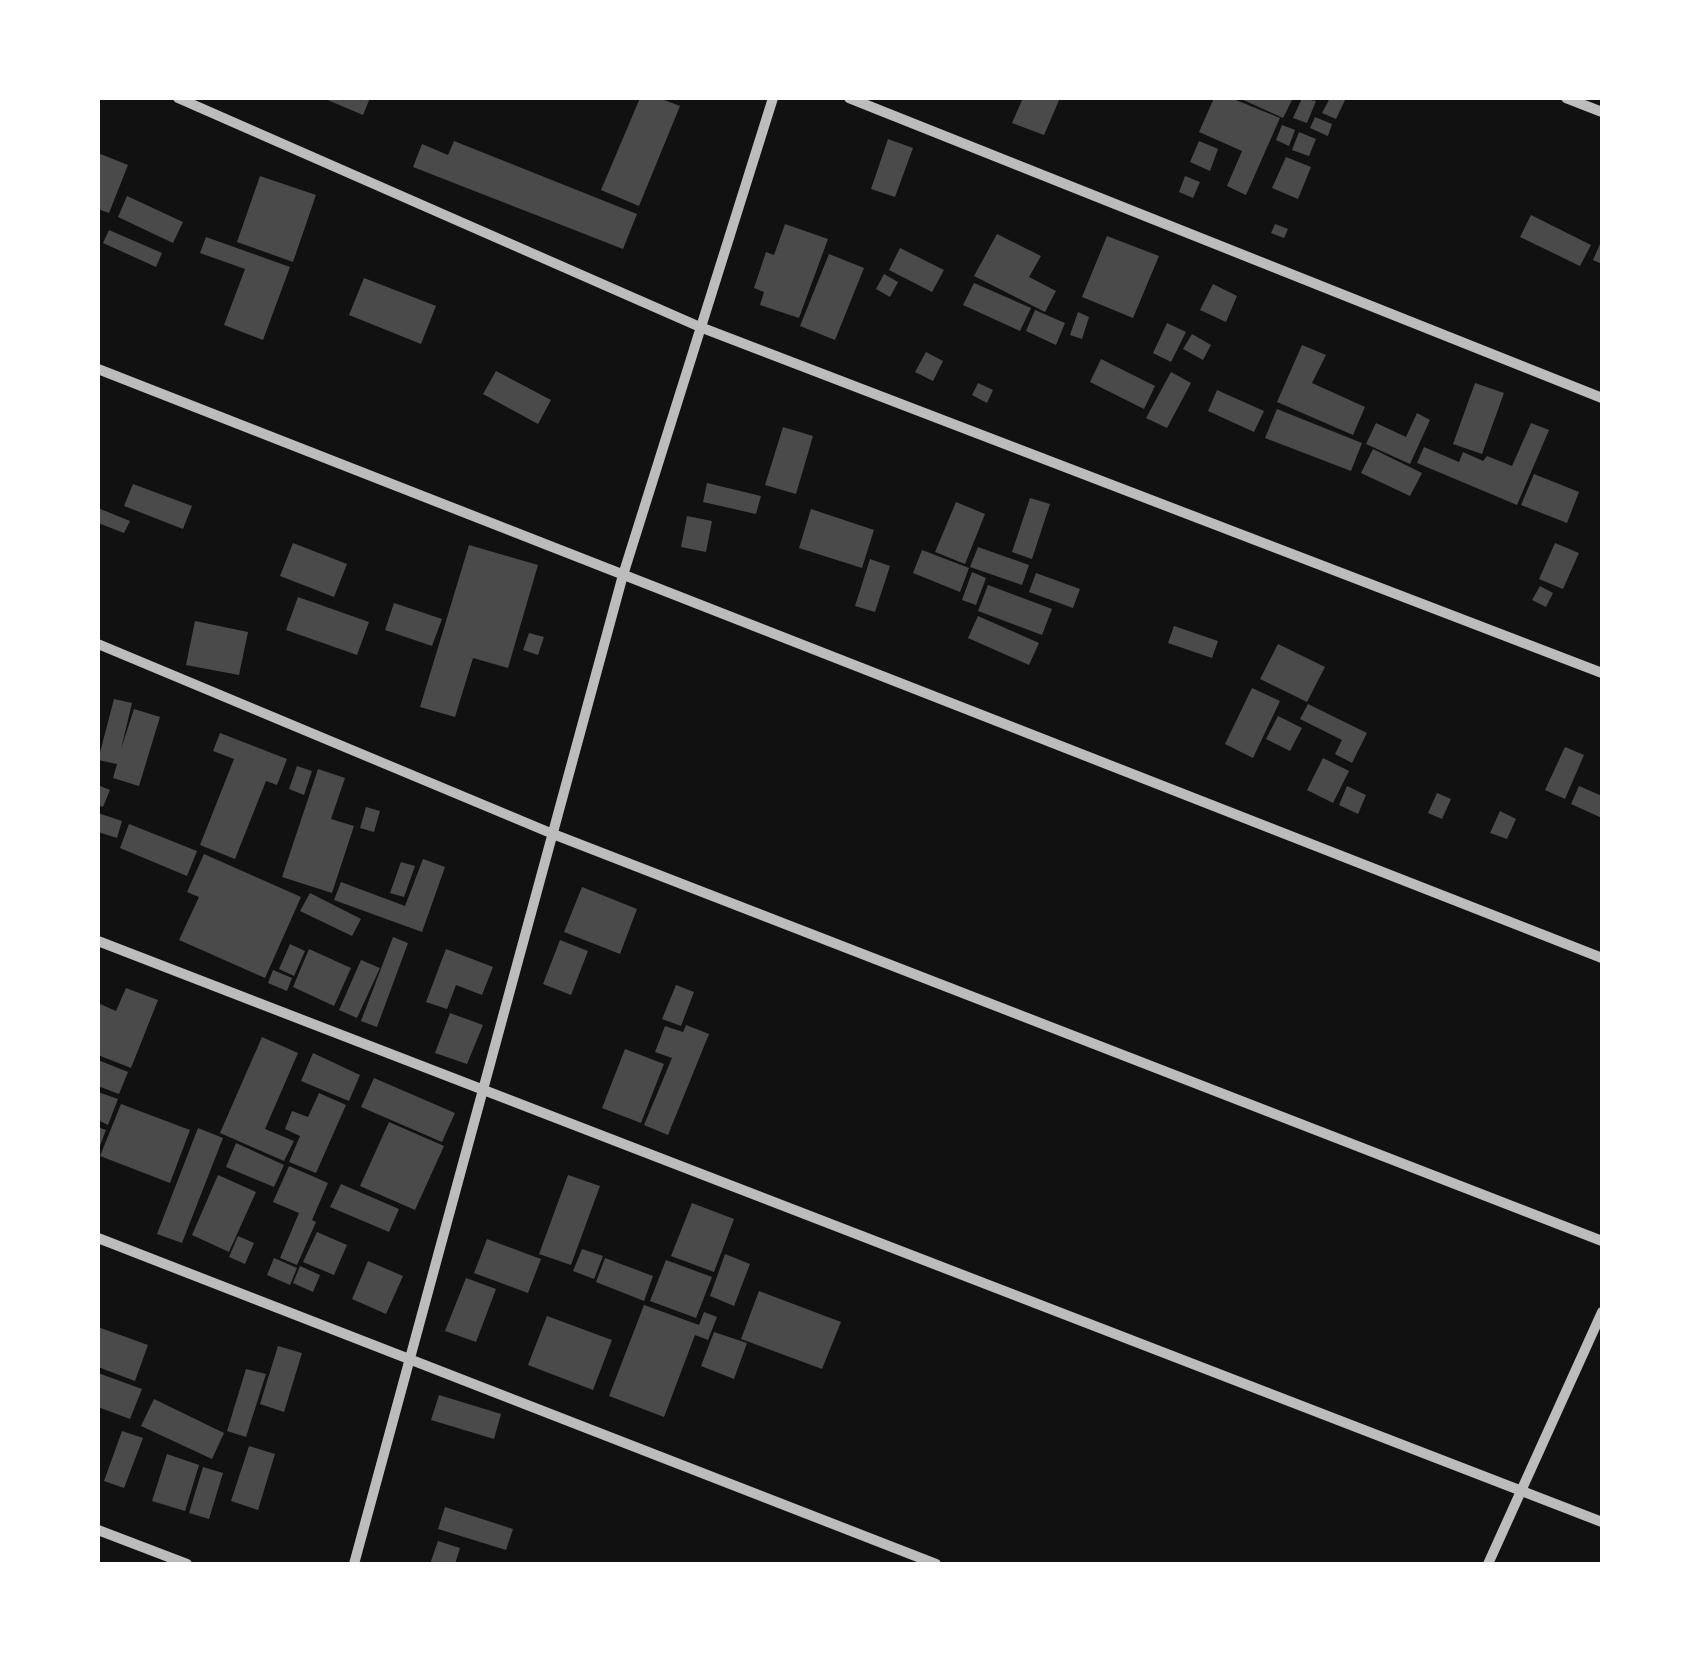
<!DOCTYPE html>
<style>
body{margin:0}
#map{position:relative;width:1700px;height:1662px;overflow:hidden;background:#111;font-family:"Archivo Narrow",sans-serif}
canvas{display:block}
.frame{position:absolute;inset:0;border:100px solid #fff;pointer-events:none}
</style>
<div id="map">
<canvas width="1700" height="1662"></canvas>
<div class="frame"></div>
</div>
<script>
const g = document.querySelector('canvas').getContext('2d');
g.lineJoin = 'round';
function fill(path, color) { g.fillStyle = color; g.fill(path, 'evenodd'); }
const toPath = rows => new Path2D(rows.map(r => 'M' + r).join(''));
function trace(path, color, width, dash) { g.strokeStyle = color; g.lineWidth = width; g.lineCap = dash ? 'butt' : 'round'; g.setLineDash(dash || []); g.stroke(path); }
const building = toPath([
 [323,98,370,98,363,115],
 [640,98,659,98,680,106,639,206,601,190],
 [1023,98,1060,98,1044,135,1012,123],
 [1214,98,1231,98,1280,118,1246,195,1227,186,1242,151,1199,132],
 [1239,98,1293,98,1283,118],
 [1302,98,1316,101,1307,123,1293,118],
 [1330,98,1346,98,1336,119,1322,113],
 [1315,117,1332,124,1328,136,1310,128],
 [1282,125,1295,130,1289,146,1276,140],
 [1299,132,1316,139,1309,156,1292,150],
 [888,139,913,148,895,197,871,189],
 [454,141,637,214,623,249,413,167,422,144,448,155],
 [1199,141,1218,149,1210,171,1190,162],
 [98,153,128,165,109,213,98,209],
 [1286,157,1311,167,1298,199,1272,188],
 [260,176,316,195,293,262,237,242],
 [1185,176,1200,182,1193,198,1179,192],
 [127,196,183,222,173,243,118,217],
 [1531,215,1591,245,1580,266,1520,237],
 [785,224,828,239,799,318,760,305,764,292,754,288,766,252,774,255],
 [1275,224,1288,229,1284,238,1271,233],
 [109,230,162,253,156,267,103,243],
 [997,234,1041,256,1029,277,1056,291,1045,312,974,276],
 [1107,236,1159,256,1133,318,1082,297],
 [206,237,290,267,263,340,224,325,245,269,200,253],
 [1600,244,1602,246,1602,264,1593,260],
 [900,248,944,270,932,292,889,270],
 [829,254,864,268,835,340,800,326],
 [884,274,898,282,890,297,876,289],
 [364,278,436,306,421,344,349,315],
 [974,283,1031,308,1020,331,963,305],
 [1213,284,1237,296,1226,322,1200,310],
 [1035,310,1065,323,1056,345,1026,331],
 [1078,312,1089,317,1082,339,1070,335],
 [1167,323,1186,332,1171,362,1153,353],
 [1192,334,1211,345,1203,360,1183,349],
 [1302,345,1326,355,1312,383,1365,407,1353,435,1277,402],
 [926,352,943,361,933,381,915,372],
 [1101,359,1155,386,1144,409,1090,382],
 [496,371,551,400,538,424,483,394],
 [1171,372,1191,383,1167,428,1146,418],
 [978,383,993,390,987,403,972,395],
 [1475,383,1504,393,1482,454,1453,444],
 [1217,390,1264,411,1254,432,1208,411],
 [1277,409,1362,443,1351,471,1265,438],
 [1417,413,1430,420,1410,464,1366,444,1376,423,1406,437],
 [1531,423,1549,430,1517,505,1417,463,1424,447,1459,462,1463,452,1483,461,1487,456,1512,466],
 [783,427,813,436,796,494,765,485],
 [1373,449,1422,473,1410,496,1361,473],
 [1534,474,1579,492,1567,523,1521,505],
 [707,483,761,496,756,514,703,502],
 [133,484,192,506,183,529,124,506],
 [1030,498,1050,504,1032,559,1012,552],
 [956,502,985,514,965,564,935,552],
 [98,508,130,521,124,533,98,523],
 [811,509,874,530,862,568,799,548],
 [687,516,712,521,706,552,681,547],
 [293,543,347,564,334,597,280,576],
 [1555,543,1579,553,1563,589,1539,579],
 [469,545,538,565,508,668,473,658,455,717,420,707],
 [978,547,1029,565,1022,585,970,567],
 [922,550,969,568,960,592,913,573],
 [870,559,890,566,875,612,855,606],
 [972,572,986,578,976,605,962,600],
 [1036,573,1080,589,1073,608,1029,592],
 [988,585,1052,609,1042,635,978,611],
 [1540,586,1553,593,1546,607,1532,600],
 [298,597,369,622,357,655,286,630],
 [394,603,442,619,432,646,385,630],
 [978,616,1039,643,1029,665,968,638],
 [195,621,248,632,239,675,186,665],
 [1174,626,1218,641,1212,658,1168,643],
 [529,633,544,637,538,655,523,650],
 [1278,644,1325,667,1307,702,1260,679],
 [1252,688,1280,701,1253,758,1225,744],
 [114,699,132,703,121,749,134,709,160,717,139,786,113,778,117,764,98,760],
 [1308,704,1367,733,1352,763,1335,754,1342,740,1300,719],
 [1278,716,1302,728,1290,751,1266,739],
 [220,733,287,759,277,785,266,781,235,859,200,845,234,759,213,751],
 [1565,747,1584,755,1565,799,1545,790],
 [1323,758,1349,771,1333,803,1307,790],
 [297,766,312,771,304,795,289,789],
 [318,769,345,778,331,819,354,826,332,893,282,877],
 [98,785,110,790,103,807,98,805],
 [1347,786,1366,795,1358,814,1339,805],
 [1579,786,1602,796,1602,818,1571,804],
 [1437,793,1451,799,1442,819,1428,813],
 [366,807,380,811,374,832,360,828],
 [1500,811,1516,819,1507,839,1490,833],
 [98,813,122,821,117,838,98,832],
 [129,824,197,851,187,876,120,848],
 [204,854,301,897,265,978,179,940,199,897,187,892],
 [423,859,445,867,422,932,334,900,341,882,405,906],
 [401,862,415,866,404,897,390,893],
 [582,887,637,909,620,954,564,932],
 [310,893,361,919,352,936,300,911],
 [393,937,408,943,377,1027,361,1021],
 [560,940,588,951,571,995,543,984],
 [290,944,305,951,294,976,279,969],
 [309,949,351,968,334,1006,293,987],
 [446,949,493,967,482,995,456,985,447,1009,426,1002],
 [361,960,380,968,357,1018,339,1010],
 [273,970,292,978,287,991,268,983],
 [676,985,694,992,681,1026,662,1019],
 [126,988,158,1000,131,1068,98,1055,98,1003,116,1011],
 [450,1013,483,1025,467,1064,435,1053],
 [686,1025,709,1034,668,1135,644,1125,672,1058,655,1052,665,1026,683,1032],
 [262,1037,298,1053,265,1129,294,1141,284,1161,220,1133],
 [625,1049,664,1064,641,1123,602,1108],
 [313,1053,360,1075,349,1101,301,1081],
 [98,1060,128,1072,119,1094,98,1086],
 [374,1078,455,1113,442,1142,361,1107],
 [98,1092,118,1099,108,1125,98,1120],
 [319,1093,346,1105,316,1173,289,1162,300,1136,285,1129,292,1111,308,1117],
 [121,1104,190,1130,170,1183,100,1156],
 [389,1122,444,1146,415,1210,360,1186],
 [98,1127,106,1130,98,1151],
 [198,1128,223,1138,182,1243,157,1234],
 [236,1143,284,1165,274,1187,226,1167],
 [289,1166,328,1183,312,1220,316,1222,297,1265,280,1258,299,1213,273,1202],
 [218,1175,256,1192,229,1252,192,1235],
 [568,1175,600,1186,571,1265,539,1254],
 [341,1184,399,1209,389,1232,330,1207],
 [692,1203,734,1219,714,1272,671,1256],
 [317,1232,347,1245,334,1275,303,1262],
 [238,1236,254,1243,245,1264,229,1257],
 [487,1239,541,1259,528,1293,474,1273],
 [582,1249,603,1256,594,1279,573,1271],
 [725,1254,750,1264,734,1306,710,1296],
 [274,1258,297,1268,290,1285,267,1275],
 [605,1258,653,1276,644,1301,596,1282],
 [666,1260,712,1277,696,1318,650,1301],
 [368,1261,403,1276,386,1314,352,1299],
 [300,1266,320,1275,313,1292,293,1283],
 [466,1278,496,1289,476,1342,445,1331],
 [759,1291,841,1322,822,1369,741,1339],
 [644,1305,699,1325,704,1312,717,1317,708,1340,695,1335,664,1417,609,1396],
 [547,1316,612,1340,593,1390,528,1365],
 [98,1327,148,1345,135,1381,98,1367],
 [714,1332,747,1343,734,1379,701,1366],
 [278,1346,302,1353,284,1412,260,1404],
 [246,1369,266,1374,246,1437,227,1431],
 [98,1373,142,1389,130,1419,98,1407],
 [439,1395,501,1414,494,1439,431,1420],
 [154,1399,224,1433,212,1459,141,1426],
 [122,1431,143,1438,124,1488,104,1481],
 [249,1446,275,1454,258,1510,231,1501],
 [167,1454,199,1465,185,1511,152,1501],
 [203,1467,223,1473,209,1519,189,1513],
 [445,1507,513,1529,506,1550,438,1529],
 [438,1541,460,1548,455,1564,430,1564]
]);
const minor = toPath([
 [178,98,700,327,1602,673],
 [849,98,1602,398],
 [1566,98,1602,112],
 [98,369,1602,958],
 [98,644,553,834,1602,1241],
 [98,941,1602,1522],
 [98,1238,936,1564],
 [98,1530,187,1564],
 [354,1564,623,575,773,98],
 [1488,1564,1602,1312]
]);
fill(building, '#4a4a4a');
trace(minor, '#bcbcbc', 10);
</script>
